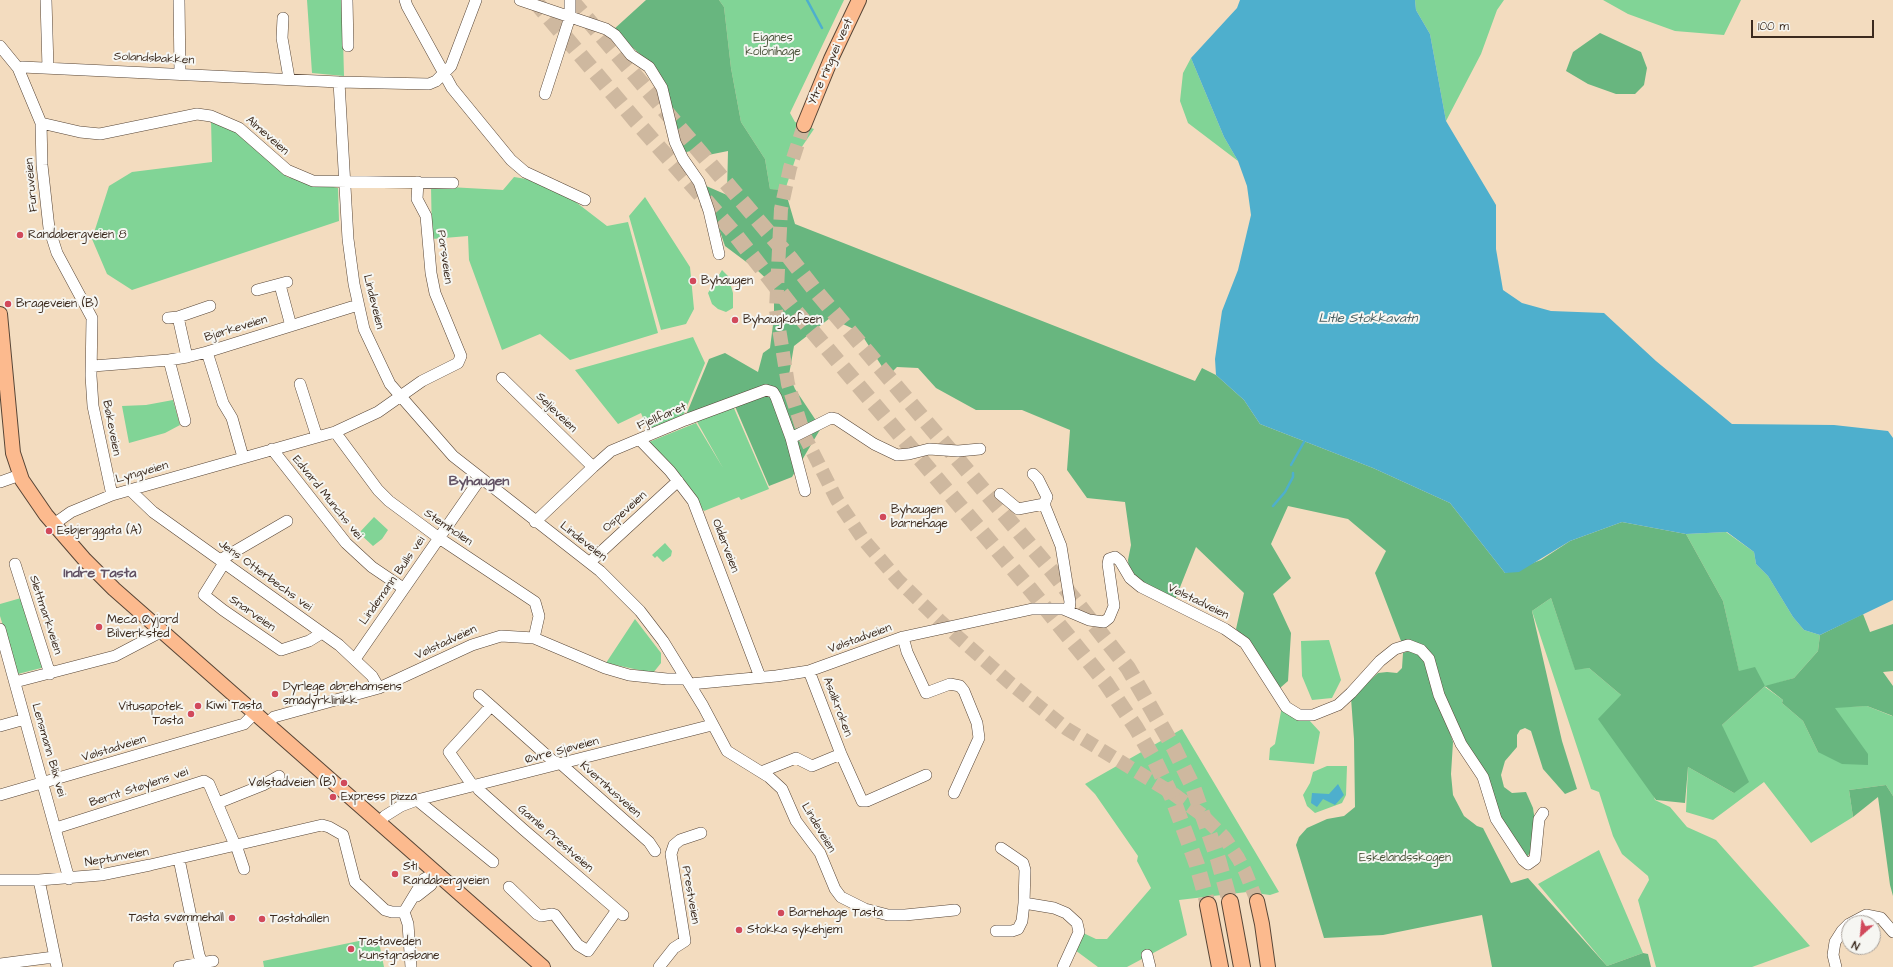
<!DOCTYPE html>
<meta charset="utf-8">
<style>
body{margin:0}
#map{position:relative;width:1893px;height:967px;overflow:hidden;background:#f3dcbf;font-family:"Architects Daughter",sans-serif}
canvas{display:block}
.north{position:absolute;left:1841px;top:915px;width:40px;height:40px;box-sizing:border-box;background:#f6f6f2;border:1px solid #aba49d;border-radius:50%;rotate:207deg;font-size:11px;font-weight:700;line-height:16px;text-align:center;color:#3b2a1e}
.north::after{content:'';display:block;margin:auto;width:14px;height:18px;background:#d1495b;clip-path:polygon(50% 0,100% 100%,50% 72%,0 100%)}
.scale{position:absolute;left:1751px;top:20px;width:123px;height:18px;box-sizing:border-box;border:2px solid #3b2a1e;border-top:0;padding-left:5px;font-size:12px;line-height:14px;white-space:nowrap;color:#3b2a1e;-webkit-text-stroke:3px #f6f6f2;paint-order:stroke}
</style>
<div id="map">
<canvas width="1893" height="967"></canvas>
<div class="north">N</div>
<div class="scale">100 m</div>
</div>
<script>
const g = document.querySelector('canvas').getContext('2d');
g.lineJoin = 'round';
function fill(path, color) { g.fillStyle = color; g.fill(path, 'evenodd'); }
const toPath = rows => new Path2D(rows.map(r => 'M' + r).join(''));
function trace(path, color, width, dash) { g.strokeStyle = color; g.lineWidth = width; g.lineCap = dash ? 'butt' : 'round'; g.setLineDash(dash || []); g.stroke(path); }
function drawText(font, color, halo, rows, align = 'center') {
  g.font = font + ' "Architects Daughter",sans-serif'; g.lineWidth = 4; g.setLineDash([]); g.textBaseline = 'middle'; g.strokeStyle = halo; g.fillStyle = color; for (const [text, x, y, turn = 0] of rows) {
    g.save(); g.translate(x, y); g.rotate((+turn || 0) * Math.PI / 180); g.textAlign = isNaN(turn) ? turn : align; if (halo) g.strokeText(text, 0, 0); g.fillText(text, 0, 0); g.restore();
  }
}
const green = toPath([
 [307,0,342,0,344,76,312,73],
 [719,0,844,0,790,113,795,122,814,129,797,154,785,190,770,189,765,159,741,122,731,68,724,7],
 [1415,0,1504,0,1497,10,1481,54,1446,121,1430,34,1416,10],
 [1603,0,1741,0,1724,35,1675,31,1628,14],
 [1191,58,1224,137,1238,161,1188,123,1180,101,1183,73],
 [211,119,243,135,287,177,338,188,339,221,132,290,107,274,92,239,109,186,132,172,212,162],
 [514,177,551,183,607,226,628,222,658,333,570,360,540,334,502,350,469,260,468,236,432,239,431,186,503,190],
 [645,197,690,267,694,309,686,324,661,330,629,216],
 [722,270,728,276,733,293,733,308,726,312,718,309,712,304,708,293],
 [693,337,705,363,683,416,649,432,641,413,618,424,575,370],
 [173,400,180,425,165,433,129,443,122,406,146,405],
 [733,406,769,489,741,500,739,497,704,511,649,442,696,423,723,468,696,420],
 [374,517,388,530,382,539,373,546,359,533],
 [1726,532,1754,552,1756,564,1768,576,1793,617,1804,630,1820,635,1818,651,1794,678,1765,687,1783,700,1782,703,1803,721,1818,752,1835,707,1867,706,1892,716,1893,710,1893,796,1886,785,1849,790,1853,817,1811,843,1764,782,1713,820,1686,812,1688,767,1734,793,1722,725,1765,686,1739,672,1723,601,1686,534],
 [665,543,672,551,671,556,663,562,657,556,655,558,652,555],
 [21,598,45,667,18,674,0,616,0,604],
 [1551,598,1575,669,1589,668,1621,695,1655,800,1670,807,1687,827,1716,840,1810,946,1752,967,1656,967,1638,900,1649,880,1648,876,1622,854,1613,836,1599,792,1591,789,1532,611],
 [635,619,661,653,661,663,653,673,606,663],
 [1329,640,1341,680,1332,698,1312,700,1302,676,1301,641],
 [1282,706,1309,720,1320,732,1314,764,1269,760,1270,748,1275,744],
 [1182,729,1279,892,1270,895,1247,892,1179,900,1187,935,1127,967,1098,967,1075,950,1081,932,1096,939,1107,939,1151,888,1137,861,1138,856,1095,794,1085,784],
 [1327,766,1347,766,1346,795,1342,803,1315,813,1307,806,1303,795,1310,783,1313,772],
 [1599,850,1643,953,1607,966,1538,884],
 [378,937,384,967,264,967,263,961]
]);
const forest = toPath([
 [646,0,719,0,724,7,731,68,741,122,765,159,770,189,785,190,795,224,1195,381,1202,368,1216,375,1244,400,1260,424,1373,468,1450,503,1505,573,1541,560,1570,541,1622,522,1686,534,1723,601,1739,671,1755,667,1765,686,1794,678,1818,651,1820,635,1863,614,1870,632,1893,624,1893,671,1883,672,1893,686,1893,716,1867,706,1835,708,1868,754,1868,765,1842,764,1818,752,1803,721,1782,703,1783,700,1765,686,1722,725,1749,782,1734,793,1688,767,1685,803,1656,800,1598,719,1621,695,1589,668,1575,670,1551,598,1532,611,1562,741,1577,789,1565,794,1543,769,1531,731,1525,728,1520,730,1517,735,1517,747,1505,761,1501,775,1504,787,1512,793,1526,792,1533,808,1535,821,1530,853,1527,857,1497,814,1458,731,1428,652,1401,641,1375,573,1386,551,1348,519,1288,506,1271,544,1291,578,1273,594,1291,633,1288,681,1280,688,1253,647,1236,629,1244,593,1196,547,1175,600,1149,587,1135,576,1129,569,1128,560,1131,545,1125,502,1087,498,1067,470,1070,430,1022,410,976,410,936,388,918,368,897,367,888,376,860,332,830,318,794,346,789,375,795,389,821,428,792,477,769,486,734,404,686,415,709,359,725,353,758,372,763,353,770,348,774,317,774,286,757,270,725,246,704,185,727,195,728,151,703,156,694,150,683,153,666,93,642,56,613,30],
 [1600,33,1641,52,1647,68,1644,85,1635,94,1616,94,1588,84,1566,71,1573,52],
 [1409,651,1416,652,1425,661,1453,742,1451,774,1453,795,1464,816,1477,826,1483,828,1511,883,1528,878,1607,966,1643,953,1648,954,1651,967,1492,967,1482,915,1383,935,1324,938,1296,845,1299,837,1307,828,1327,819,1344,816,1355,807,1354,739,1351,698,1378,673,1387,672,1397,673,1402,668,1403,653],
 [1886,785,1893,796,1893,896,1890,885,1878,797,1853,817,1849,790]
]);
const water = toPath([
 [1240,0,1415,0,1416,10,1430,34,1446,121,1496,205,1496,249,1503,290,1522,303,1551,311,1604,313,1656,361,1732,424,1834,425,1888,431,1893,438,1893,600,1820,635,1804,630,1793,617,1768,576,1756,564,1754,552,1727,532,1686,534,1622,522,1570,541,1519,572,1505,573,1450,503,1373,468,1260,424,1244,400,1216,375,1215,359,1222,311,1238,270,1251,215,1247,186,1238,161,1224,137,1191,58,1237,8],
 [1338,784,1344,795,1335,805,1323,799,1317,807,1311,803,1312,793,1329,794]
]);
const stream = toPath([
 [807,0,822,28],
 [1291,465,1304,442],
 [1273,506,1285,492,1293,477,1293,473]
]);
const majorTunnel = toPath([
 [804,125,790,168,781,209,776,310,788,384,805,437,837,500,863,539,898,580,940,621,1010,683,1067,729,1172,793,1201,814,1224,837,1238,858,1245,871,1257,901]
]);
const highwayTunnel = toPath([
 [534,0,635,120,734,233,792,307,1030,589,1106,683,1136,728,1154,759,1172,797,1197,865,1208,905],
 [571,0,790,258,814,289,1051,570,1128,668,1174,748,1193,787,1218,859,1230,902]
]);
const minor = toPath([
 [46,0,48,68],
 [179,0,180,73],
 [347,0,348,46],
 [405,0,407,6,452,88,511,160,525,172,585,200],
 [520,0,606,29,615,35,631,55,649,67,662,88,675,142,683,159,699,182,709,211,719,254],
 [283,18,282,38,289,78],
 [0,46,18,68,41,123,42,165,49,228,57,253,92,318,91,376,93,406,112,495],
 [18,68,22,67,339,82,429,84,436,81,451,66,476,0],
 [339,82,348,239,354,284,364,329,390,384,453,456,600,571,640,611,663,641,703,706,727,751,769,777,782,789,796,821,820,853,835,889,841,897,865,909,888,915,905,915,955,910],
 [545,94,570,17,570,0],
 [41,123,80,132,100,134,197,114,211,116,239,128,287,170,313,181,453,183],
 [280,285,291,326],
 [257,290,287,282],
 [178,317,187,357],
 [168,318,178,317,210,306],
 [207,352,223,403,232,418,243,457],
 [169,360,185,421],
 [93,366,169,360,187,357,207,352,358,305],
 [502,378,593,467],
 [300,384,317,437],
 [335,432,378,490,389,501,439,538,535,602,539,616,534,638],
 [791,438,805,491],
 [640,440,670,471,693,501,760,677],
 [272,449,346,543,372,567,403,588],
 [1033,474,1038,479,1047,497,1044,504,1061,546,1070,602,1069,610],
 [0,482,20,475],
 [130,490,153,512,339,645,372,676,379,688],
 [1000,494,1018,509,1044,504],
 [535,522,593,467,611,451,685,420,766,390,773,392,776,397,791,438,831,418,836,419,874,444,897,455,909,454,929,449,958,451,980,449],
 [54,524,71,512,112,495,335,432,378,412,422,381,458,363,461,356,435,293,431,273,426,216,417,199,418,182],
 [220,560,287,521],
 [590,562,678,481],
 [224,563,204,595,223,610,281,650,309,641,322,633],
 [15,564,50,674],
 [0,629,69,879],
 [903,637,907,652,926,693,950,684,960,686,964,691,977,723,979,738,954,793],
 [355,659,480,479],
 [809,671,841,754,862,801,867,801,926,775],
 [15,682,115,656,155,635,160,630],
 [690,684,776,676,809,671,903,637,1032,609,1063,609,1089,620,1104,622,1109,618,1114,606,1108,564,1109,559,1115,557,1120,561,1130,578,1141,587,1225,629,1245,643,1286,707,1299,715,1313,715,1338,705,1351,693,1380,661,1395,649,1408,645,1421,650,1429,659,1439,695,1461,744,1483,777,1496,819,1523,860,1528,864,1535,859,1539,819,1543,813],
 [479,695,553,761,561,764,649,842,655,851],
 [267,724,274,717,379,688,472,645,501,636,534,638,605,668,629,675,667,679,686,679],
 [0,726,25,719],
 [761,772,796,758,812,766,841,754],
 [473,786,449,752,491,706],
 [477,786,479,790,524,830,623,915],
 [0,795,244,724,255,713],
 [417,800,493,862],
 [218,803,263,785,279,776],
 [379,823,385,816,401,806,417,800,712,725],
 [56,828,204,781,209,784,235,845],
 [236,845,244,869],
 [179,859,199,955,204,967],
 [0,880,39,880,101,875,150,865,322,825,329,827,343,835,355,882,385,910,392,912,404,912],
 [39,880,57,967],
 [509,887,537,914,541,916,552,914,555,915,578,945,588,951,617,910],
 [417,896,431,885,437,872],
 [1024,903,1054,908,1066,913,1077,923,1079,932,1063,967],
 [1851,923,1866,915,1881,918,1893,932],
 [996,931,1012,931,1018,929,1022,921,1024,903,1025,870,1023,863,1001,848],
 [1147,955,1150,967],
 [0,964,54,957],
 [179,967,213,961],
 [411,967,408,924,404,912,424,879,437,872],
 [659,967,674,948,685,941,671,854,674,845,680,840,701,833],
 [1836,967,1833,955,1835,942,1842,931,1849,924]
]);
const major = toPath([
 [804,125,831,59,859,0],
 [0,314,13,453,22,480,46,515,85,560,114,589,543,967],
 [1257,901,1262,924,1268,967]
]);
const highway = toPath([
 [1230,902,1242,967],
 [1208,905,1220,967]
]);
const markers = [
 [20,235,4,"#d1495b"],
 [693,281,4,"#d1495b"],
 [8,304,4,"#d1495b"],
 [735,320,4,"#d1495b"],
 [883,517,4,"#d1495b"],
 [49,531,4,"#d1495b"],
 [99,627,4,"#d1495b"],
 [275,694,4,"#d1495b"],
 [198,706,4,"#d1495b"],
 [191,714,4,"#d1495b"],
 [344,783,4,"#d1495b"],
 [333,797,4,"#d1495b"],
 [395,874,4,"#d1495b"],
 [781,913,4,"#d1495b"],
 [232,918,4,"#d1495b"],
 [262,919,4,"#d1495b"],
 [739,930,4,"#d1495b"],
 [351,949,4,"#d1495b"]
];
const parkNames = [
 ["Eiganes",773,38],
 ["kolonihage",773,52],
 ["Eskelandsskogen",1405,858]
];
const streetNames = [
 ["Solandsbakken",154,59,3],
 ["Ytre ringvei vest",831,62,-66],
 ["Almeveien",267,136,41],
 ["Furuveien",32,185,-95],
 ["Porsveien",444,257,82],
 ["Lindeveien",373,302,76],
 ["Bjørkeveien",236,329,-17],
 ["Seljeveien",556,413,44],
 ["Fjellfaret",662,417,-23],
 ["Bøkeveien",111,428,79],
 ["Lyngveien",142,473,-16],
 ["Edvard Munchs vei",327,498,51],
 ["Ospeveien",625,512,-42],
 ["Stemholen",448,528,34],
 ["Lindeveien",583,542,38],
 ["Olderveien",725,546,69],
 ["Jens Otterbechs vei",265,576,36],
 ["Lindemann Bulls vei",393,581,-55],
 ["Vølstadveien",1198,602,26],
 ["Snarveien",252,614,35],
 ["Slettmarkveien",45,615,72],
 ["Vølstadveien",860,639,-20],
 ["Vølstadveien",446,643,-25],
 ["Asalkroken",837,707,69],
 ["Vølstadveien",114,749,-17],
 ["Lensmann Blix vei",48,750,74],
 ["Øvre Sjøveien",562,751,-15],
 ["Bernt Støylens vei",139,788,-18],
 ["Kvernhusveien",610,790,42],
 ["Lindeveien",818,828,59],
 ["Gamle Prestveien",555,839,41],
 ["Neptunveien",117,858,-10],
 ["Prestveien",690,895,80]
];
const poiNames = [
 ["Randabergveien 8",28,235],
 ["Byhaugen",701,281],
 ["Brageveien (B)",16,304],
 ["Byhaugkafeen",743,320],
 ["Byhaugen",891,510],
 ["barnehage",891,524],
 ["Esbjerggata (A)",57,531],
 ["Meca Øyjord",107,620],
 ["Bilverksted",107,634],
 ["Dyrlege abrehamsens",283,687],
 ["smådyrklinikk",283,701],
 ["Kiwi Tasta",206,706],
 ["Vitusapotek",183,707,"right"],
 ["Tasta",183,721,"right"],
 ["Vølstadveien (B)",336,783,"right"],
 ["Express pizza",341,797],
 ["St1",403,867],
 ["Randabergveien",403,881],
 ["Barnehage Tasta",789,913],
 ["Tasta svømmehall",224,918,"right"],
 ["Tastahallen",270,919],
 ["Stokka sykehjem",747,930],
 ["Tastaveden",359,942],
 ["kunstgrasbane",359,956]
];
const waterNames = [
 ["Litle Stokkavatn",1368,319]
];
const quarterNames = [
 ["Byhaugen",479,482],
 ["Indre Tasta",100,574]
];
fill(green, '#81d496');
fill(forest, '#68b67f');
fill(water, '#4eafcd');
trace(stream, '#4eafcd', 2.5);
trace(majorTunnel, '#ceb89f', 14, [14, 7]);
trace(highwayTunnel, '#ceb89f', 16, [16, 8]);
trace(minor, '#574536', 12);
trace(major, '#574536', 16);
trace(highway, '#574536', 18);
trace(minor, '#fff', 11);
trace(major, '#fcba8e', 14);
trace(highway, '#fcba8e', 16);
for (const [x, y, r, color] of markers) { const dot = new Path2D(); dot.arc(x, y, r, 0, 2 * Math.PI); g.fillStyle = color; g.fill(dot); trace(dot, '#f6f6f2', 1.5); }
drawText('12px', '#4c543c', '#f6f6f2', parkNames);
drawText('12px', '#3b2a1e', '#f6f6f2', streetNames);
drawText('12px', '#3b2a1e', '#f6f6f2', poiNames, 'left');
drawText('italic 13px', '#42595b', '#f6f6f2', waterNames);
drawText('bold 14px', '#615163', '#f6f6f2', quarterNames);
</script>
